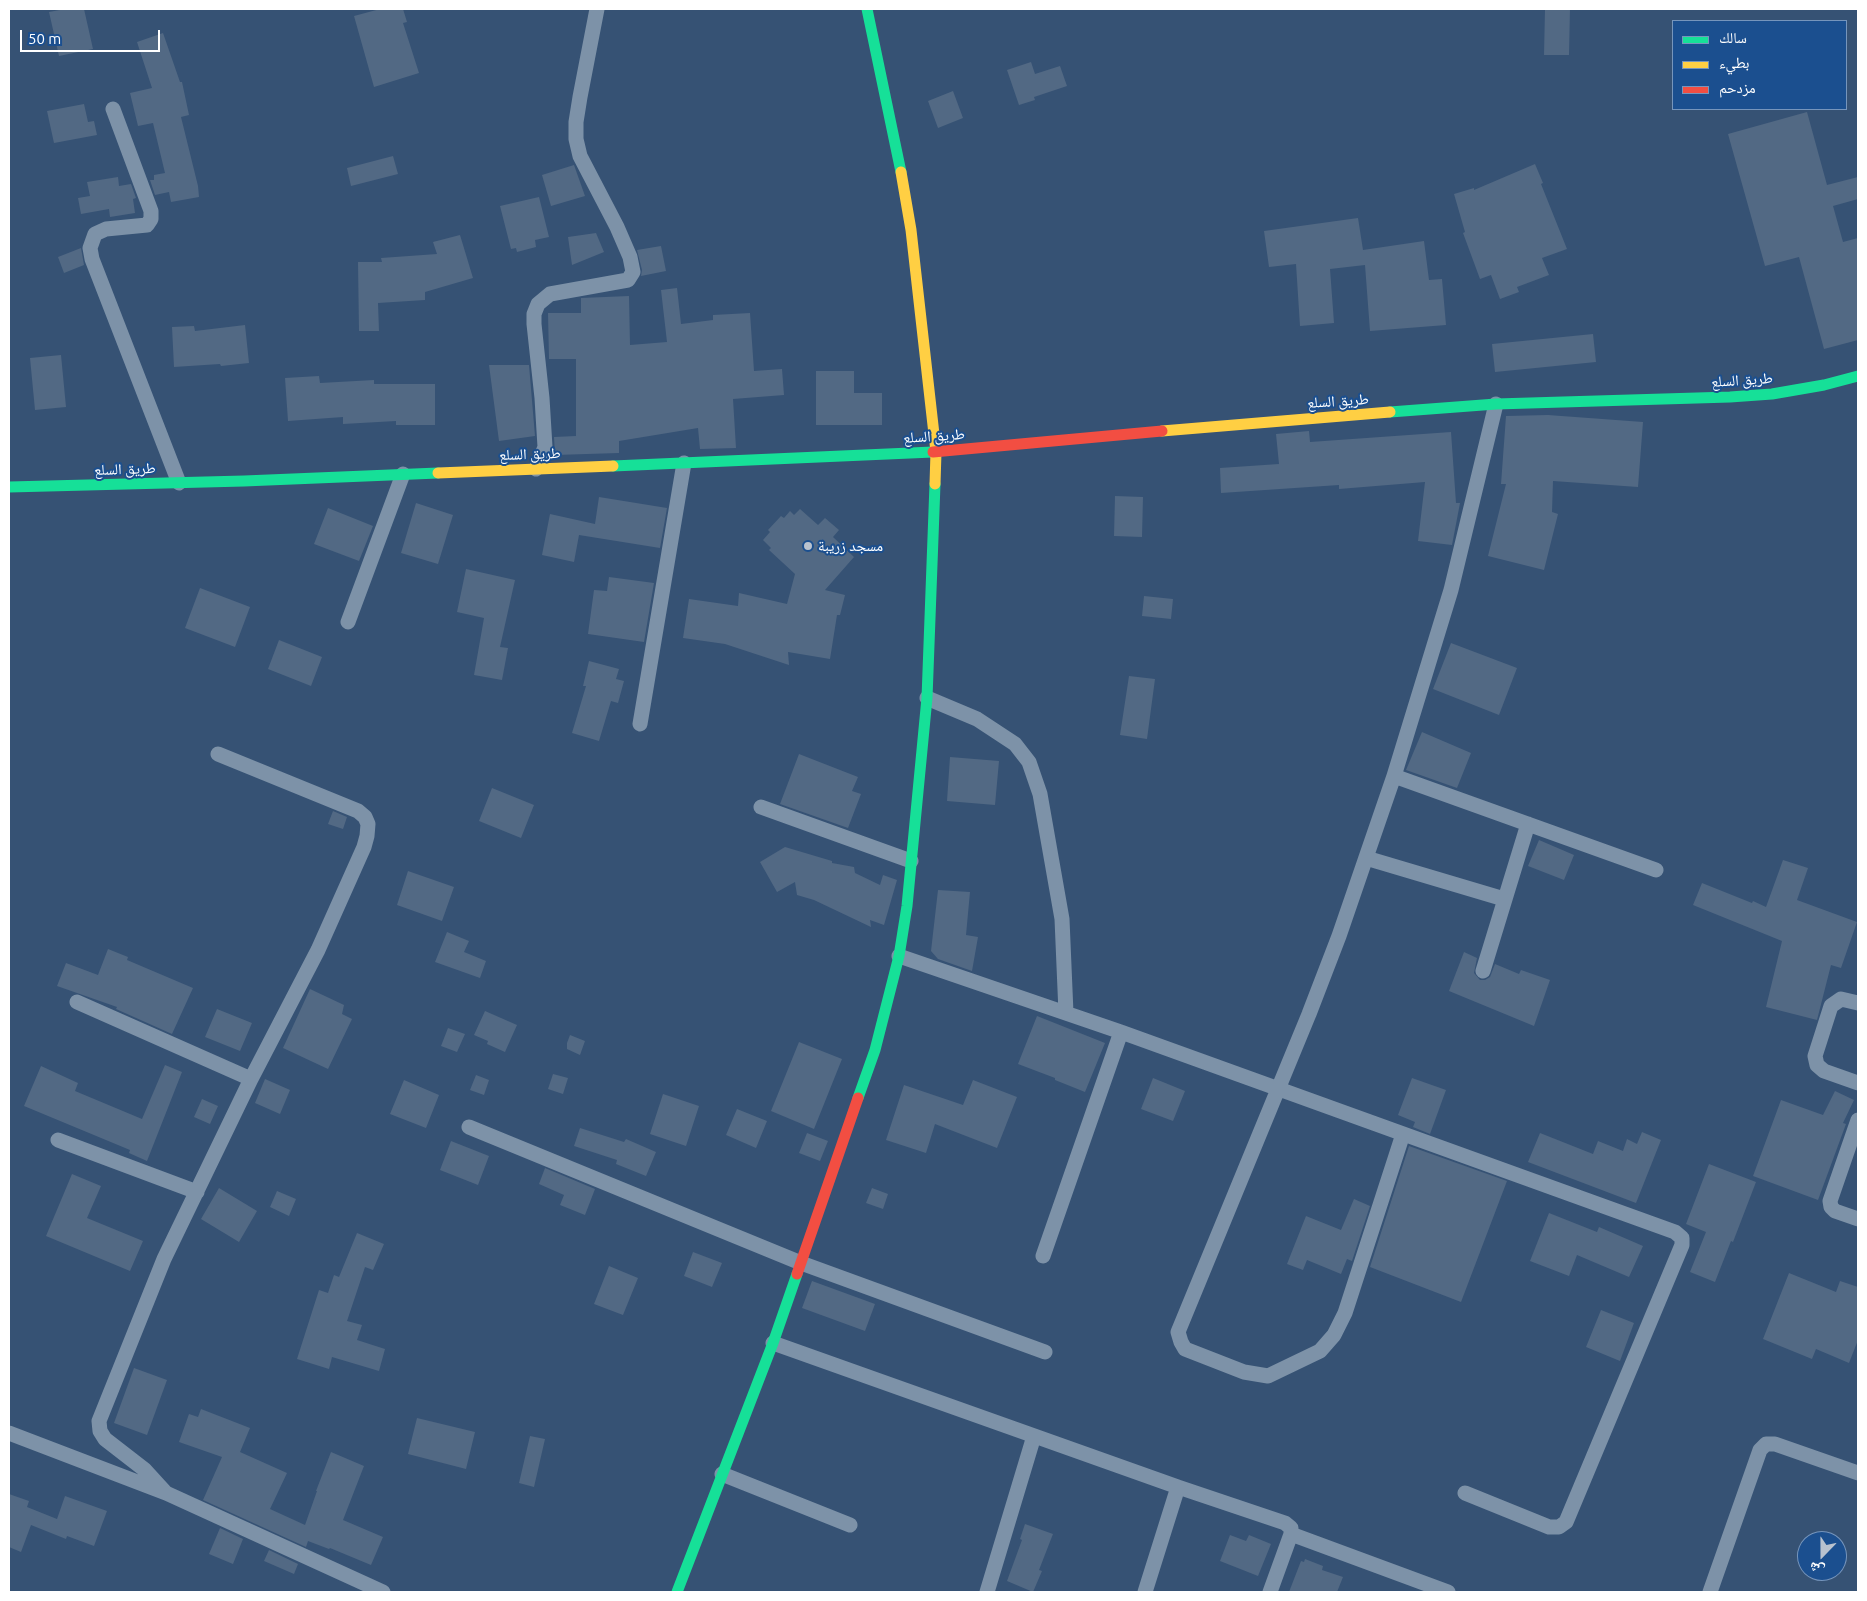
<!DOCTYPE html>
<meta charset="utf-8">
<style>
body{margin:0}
#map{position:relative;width:1867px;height:1601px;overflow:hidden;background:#365274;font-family:Ubuntu,"Noto Naskh Arabic",sans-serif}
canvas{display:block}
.frame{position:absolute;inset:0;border:10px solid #fff;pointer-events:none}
.legend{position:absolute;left:1672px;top:20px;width:175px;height:90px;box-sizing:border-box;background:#1b4f8f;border:1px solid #7695bc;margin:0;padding:6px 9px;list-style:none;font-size:15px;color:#fff}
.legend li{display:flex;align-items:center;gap:10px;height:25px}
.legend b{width:25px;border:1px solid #7695bc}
.north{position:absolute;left:1797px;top:1531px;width:50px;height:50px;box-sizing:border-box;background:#1b4f8f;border:1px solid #7695bc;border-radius:50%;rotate:202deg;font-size:14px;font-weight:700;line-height:20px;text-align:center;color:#fff}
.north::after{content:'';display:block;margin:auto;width:18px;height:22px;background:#b9c2ce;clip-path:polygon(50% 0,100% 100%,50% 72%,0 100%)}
.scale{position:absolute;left:20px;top:30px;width:140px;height:22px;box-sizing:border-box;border:2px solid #fff;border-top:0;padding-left:6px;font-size:15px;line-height:18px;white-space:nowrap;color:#fff;-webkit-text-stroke:4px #1b4f8f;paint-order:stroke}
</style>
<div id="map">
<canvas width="1867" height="1601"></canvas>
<div class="frame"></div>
<ul class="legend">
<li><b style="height:6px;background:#16e098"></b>سالك</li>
<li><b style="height:6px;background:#ffcf43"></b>بطيء</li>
<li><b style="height:6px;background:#f24e42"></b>مزدحم</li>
</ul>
<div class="north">ش</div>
<div class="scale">50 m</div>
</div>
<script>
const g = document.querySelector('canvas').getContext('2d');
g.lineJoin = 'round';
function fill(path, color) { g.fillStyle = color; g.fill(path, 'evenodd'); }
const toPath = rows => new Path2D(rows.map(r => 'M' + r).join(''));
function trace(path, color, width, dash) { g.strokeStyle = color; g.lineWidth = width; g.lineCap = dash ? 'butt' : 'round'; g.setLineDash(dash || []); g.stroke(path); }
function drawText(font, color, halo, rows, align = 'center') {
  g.font = font + ' Ubuntu,"Noto Naskh Arabic",sans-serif'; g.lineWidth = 4; g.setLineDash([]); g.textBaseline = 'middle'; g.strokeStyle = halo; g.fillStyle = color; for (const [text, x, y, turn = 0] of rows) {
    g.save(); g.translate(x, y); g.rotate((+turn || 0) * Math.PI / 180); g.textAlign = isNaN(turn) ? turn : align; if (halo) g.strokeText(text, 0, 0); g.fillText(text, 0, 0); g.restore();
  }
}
const building = toPath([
 [65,9,84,9,93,49,59,56,49,12],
 [380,9,403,9,407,22,403,23,419,73,374,87,354,16],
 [1545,9,1570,9,1569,55,1544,55],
 [163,33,180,82,182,82,189,115,181,117,198,186,199,197,171,202,169,192,155,195,150,180,154,180,154,175,165,173,153,123,138,126,130,93,152,88,137,42],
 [1031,62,1035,74,1060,66,1067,86,1034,97,1035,100,1019,105,1007,70],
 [953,91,963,118,938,128,928,101],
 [84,104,88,122,94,121,97,135,54,143,47,111],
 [1807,112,1827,185,1858,177,1858,199,1833,206,1843,242,1858,238,1858,340,1824,349,1799,257,1765,266,1728,134],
 [393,156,398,174,351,186,347,168],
 [1535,164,1543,183,1541,184,1567,249,1542,258,1549,275,1517,287,1519,292,1500,299,1491,275,1480,279,1463,233,1465,232,1454,194,1474,188,1474,190],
 [574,165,585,196,551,206,542,175],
 [118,177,119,186,131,184,136,198,133,199,135,213,110,217,109,209,81,214,78,198,90,196,87,182],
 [539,197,549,237,535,240,536,247,517,252,516,248,511,249,500,206],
 [1358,218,1363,250,1424,241,1429,280,1442,279,1446,325,1370,331,1365,265,1330,269,1334,323,1300,326,1296,264,1269,267,1264,231],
 [596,233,604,252,572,265,568,237],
 [460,235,473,278,425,292,425,300,378,303,379,331,359,331,358,262,382,262,381,258,437,254,433,242],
 [661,246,666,271,641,276,642,270,637,250],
 [81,248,84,265,64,273,58,257],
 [677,288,681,324,713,320,713,315,750,313,754,371,782,369,784,395,733,399,736,448,700,449,698,428,619,441,619,453,555,455,554,437,576,436,576,359,549,359,548,313,581,313,581,298,629,296,630,345,667,342,661,290],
 [245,325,249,363,221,366,220,364,174,367,172,327,194,326,195,331],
 [1593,334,1596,362,1495,372,1492,344],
 [61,355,66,407,35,410,30,358],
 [489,365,529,365,535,436,499,441],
 [816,371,854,371,854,393,882,393,882,425,816,425],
 [319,376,320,383,374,380,374,384,435,384,435,425,396,425,396,421,343,424,343,417,288,421,285,378],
 [1548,415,1643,422,1638,487,1553,481,1552,512,1558,514,1544,570,1488,556,1506,484,1501,484,1506,416],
 [1309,431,1310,442,1451,432,1456,503,1460,503,1452,545,1418,541,1425,482,1339,489,1339,485,1221,493,1220,468,1279,464,1276,434],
 [1115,496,1143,497,1142,537,1114,536],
 [599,497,667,508,660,548,579,535,574,562,542,555,550,514,595,524],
 [416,503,453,515,438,564,401,553],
 [328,508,373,526,359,561,314,544],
 [800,509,818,525,825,518,839,530,833,537,854,557,825,590,845,595,840,615,837,615,830,659,788,652,789,665,725,644,683,638,689,599,738,606,739,593,787,604,795,574,769,550,771,548,763,540,770,532,768,530,781,516,784,518,790,511,794,515],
 [466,569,515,580,500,647,508,648,502,680,474,675,484,618,457,612],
 [609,577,654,583,644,642,588,634,594,590,607,591],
 [200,588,250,607,235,647,185,628],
 [1144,596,1173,599,1171,619,1142,616],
 [279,640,322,657,311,686,268,669],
 [1451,643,1517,668,1499,715,1433,689],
 [589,661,619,669,616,679,624,681,618,703,611,701,599,741,572,733,586,686,583,686],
 [1129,676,1155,679,1147,739,1120,735],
 [1422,732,1471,753,1457,788,1406,770],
 [799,754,858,777,852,791,861,794,848,828,780,804],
 [950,757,999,761,995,805,947,801],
 [492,788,534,805,521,838,479,821],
 [333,811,347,817,343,829,328,824],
 [1539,840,1574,855,1564,880,1528,866],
 [785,847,832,861,832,863,854,867,855,873,880,885,883,875,897,880,884,925,870,920,871,927,814,900,797,895,795,882,777,892,760,862],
 [1783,860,1808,868,1797,900,1857,922,1841,968,1831,965,1817,1020,1766,1007,1782,941,1693,905,1702,883,1752,903,1753,901,1766,907],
 [408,871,454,887,442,921,397,905],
 [938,890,970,892,966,935,978,937,972,971,938,959,931,951],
 [447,932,469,941,464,952,486,961,480,978,435,962],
 [108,949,128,957,127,960,193,988,172,1034,116,1009,117,1007,57,986,66,963,98,975],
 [1464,952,1477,958,1474,973,1480,980,1485,980,1490,977,1495,964,1519,974,1521,970,1550,980,1534,1026,1449,991],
 [310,989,344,1005,342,1014,352,1019,328,1069,283,1048],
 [217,1009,252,1023,240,1051,205,1037],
 [485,1011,517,1025,505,1052,487,1044,488,1041,474,1035],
 [1037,1016,1105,1043,1085,1092,1055,1080,1055,1078,1018,1064],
 [448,1028,465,1034,457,1052,441,1046],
 [570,1035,585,1041,580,1055,567,1049,567,1043],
 [799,1042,842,1059,814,1129,771,1111],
 [165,1065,182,1072,147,1161,129,1153,130,1150,24,1106,41,1066,78,1083,75,1091,142,1119],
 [553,1074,568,1078,563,1094,548,1089],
 [476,1075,489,1080,484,1095,470,1090],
 [1153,1078,1185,1091,1173,1121,1141,1109],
 [1412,1078,1446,1090,1430,1134,1413,1127,1415,1122,1398,1115],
 [265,1079,290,1090,280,1114,255,1103],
 [404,1080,439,1095,426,1128,390,1114],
 [973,1080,1017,1097,997,1148,935,1124,926,1153,886,1140,904,1085,963,1105],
 [1835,1091,1854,1100,1843,1123,1846,1124,1818,1200,1753,1176,1781,1100,1823,1115],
 [663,1094,699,1106,686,1146,650,1134],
 [202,1099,218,1106,210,1124,194,1117],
 [737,1109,767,1121,756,1148,726,1135],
 [580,1128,624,1142,626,1139,656,1152,646,1176,616,1164,617,1160,574,1146],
 [1642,1132,1661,1140,1636,1203,1528,1162,1540,1133,1593,1154,1598,1141,1623,1151,1627,1139,1637,1144],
 [807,1133,828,1141,820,1161,799,1153],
 [451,1141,489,1156,478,1185,440,1170],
 [1409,1146,1507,1181,1461,1302,1370,1267],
 [1709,1164,1756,1182,1733,1242,1731,1241,1715,1282,1690,1272,1706,1232,1686,1224],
 [545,1168,595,1189,585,1215,560,1205,564,1195,539,1184],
 [72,1174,101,1186,87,1218,143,1241,130,1271,46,1236],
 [219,1188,257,1211,239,1242,201,1219],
 [872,1188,888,1194,883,1209,866,1203],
 [277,1191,296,1199,289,1216,270,1207],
 [1354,1199,1370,1206,1352,1261,1347,1259,1341,1274,1307,1260,1303,1270,1287,1264,1306,1216,1341,1230],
 [1549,1213,1597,1232,1599,1227,1643,1246,1629,1277,1577,1255,1569,1276,1530,1261],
 [357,1233,384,1244,373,1270,365,1267,347,1321,362,1325,357,1340,385,1349,379,1371,332,1357,329,1369,297,1359,319,1290,328,1293,334,1275,339,1277],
 [693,1252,722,1263,712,1287,684,1276],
 [609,1266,638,1278,623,1315,594,1304],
 [1789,1273,1836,1292,1840,1281,1858,1287,1858,1340,1849,1363,1816,1349,1812,1359,1763,1339],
 [812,1281,875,1304,865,1331,802,1308],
 [1601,1310,1634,1323,1620,1361,1586,1347],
 [134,1368,167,1380,147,1435,114,1423],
 [201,1409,250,1428,240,1452,287,1473,270,1509,305,1525,317,1491,316,1491,331,1452,364,1466,343,1520,383,1537,371,1565,330,1548,329,1549,308,1541,306,1547,203,1500,222,1457,179,1442,189,1414,198,1417],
 [417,1418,475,1432,466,1469,408,1454],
 [530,1436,545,1439,534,1487,519,1483],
 [9,1494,29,1501,27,1507,57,1519,65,1496,107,1511,94,1546,67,1536,66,1539,31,1525,21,1552,9,1547],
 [1025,1524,1053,1534,1039,1570,1042,1571,1033,1592,1007,1581,1022,1540,1020,1539],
 [220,1528,243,1539,233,1564,209,1554],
 [1230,1535,1246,1541,1249,1535,1271,1544,1258,1576,1220,1561],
 [269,1550,298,1564,294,1574,264,1561],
 [1305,1559,1323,1566,1322,1570,1343,1577,1337,1592,1289,1592,1301,1561,1304,1562]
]);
const street = toPath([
 [113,109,151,211,151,219,147,225,106,229,95,234,90,248,92,259,179,483],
 [536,469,545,447,542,398,534,324,534,314,538,304,550,294,628,280,633,272,630,257,617,227,580,156,576,139,576,122,580,97,597,9],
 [348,622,403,474],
 [927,698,977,719,1015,744,1029,762,1040,794,1062,919,1066,1013],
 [640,724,684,463],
 [1394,776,1656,870],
 [761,807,911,861],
 [1366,858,1504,899],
 [899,956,1121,1032,1675,1232,1682,1238,1682,1245,1566,1522,1559,1527,1549,1527,1465,1493],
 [1483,971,1528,824],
 [77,1002,251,1079],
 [1858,1003,1841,999,1831,1006,1815,1056,1817,1065,1824,1071,1858,1083],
 [1858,1120,1830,1201,1831,1207,1835,1211,1858,1219],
 [469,1127,801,1263,1045,1352],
 [1403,1134,1345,1313,1334,1335,1320,1351,1268,1376,1244,1372,1185,1349,1181,1342,1178,1332,1309,1014,1339,936,1394,776,1451,590,1496,404],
 [58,1140,197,1192],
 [1043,1256,1121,1032],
 [773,1343,1178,1487,1145,1592],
 [9,1433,166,1493,383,1592],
 [722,1474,850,1525],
 [1178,1487,1285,1523,1291,1528,1291,1534,1270,1592],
 [166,1493,145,1470,105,1439,100,1431,99,1421,164,1259,251,1079,318,950,364,847,367,836,368,824,365,817,358,811,218,754],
 [1291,1534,1448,1592],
 [987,1592,1034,1436],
 [1710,1592,1760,1450,1766,1444,1775,1444,1858,1473]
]);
const fast = toPath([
 [867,9,901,172],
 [1390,412,1496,404,1730,397,1772,394,1824,385,1858,376],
 [613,466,933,452],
 [9,487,244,481,438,473],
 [858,1098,875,1050,899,956,907,906,927,698,935,484],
 [677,1592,773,1343,797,1274]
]);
const slow = toPath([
 [901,172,911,230,936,452,935,484],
 [1162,431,1390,412],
 [438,473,613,466]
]);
const jam = toPath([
 [933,452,1162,431],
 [797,1274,858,1098]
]);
const markers = [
 [808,546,5,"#b9c2ce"]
];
const streetNames = [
 ["طريق السلع",1742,380,-4],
 ["طريق السلع",1338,401,-4],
 ["طريق السلع",934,436,-4],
 ["طريق السلع",530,454,-2],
 ["طريق السلع",125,469,-2]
];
const poiNames = [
 ["مسجد زريبة",818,546]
];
fill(building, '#526984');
trace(street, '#7d92a8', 15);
trace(fast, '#16e098', 11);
trace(slow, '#ffcf43', 11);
trace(jam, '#f24e42', 11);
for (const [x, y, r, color] of markers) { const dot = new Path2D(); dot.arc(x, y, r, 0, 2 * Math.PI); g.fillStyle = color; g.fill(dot); trace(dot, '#1b4f8f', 2); }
drawText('15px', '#fff', '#1b4f8f', streetNames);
drawText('15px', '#fff', '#1b4f8f', poiNames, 'left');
</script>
